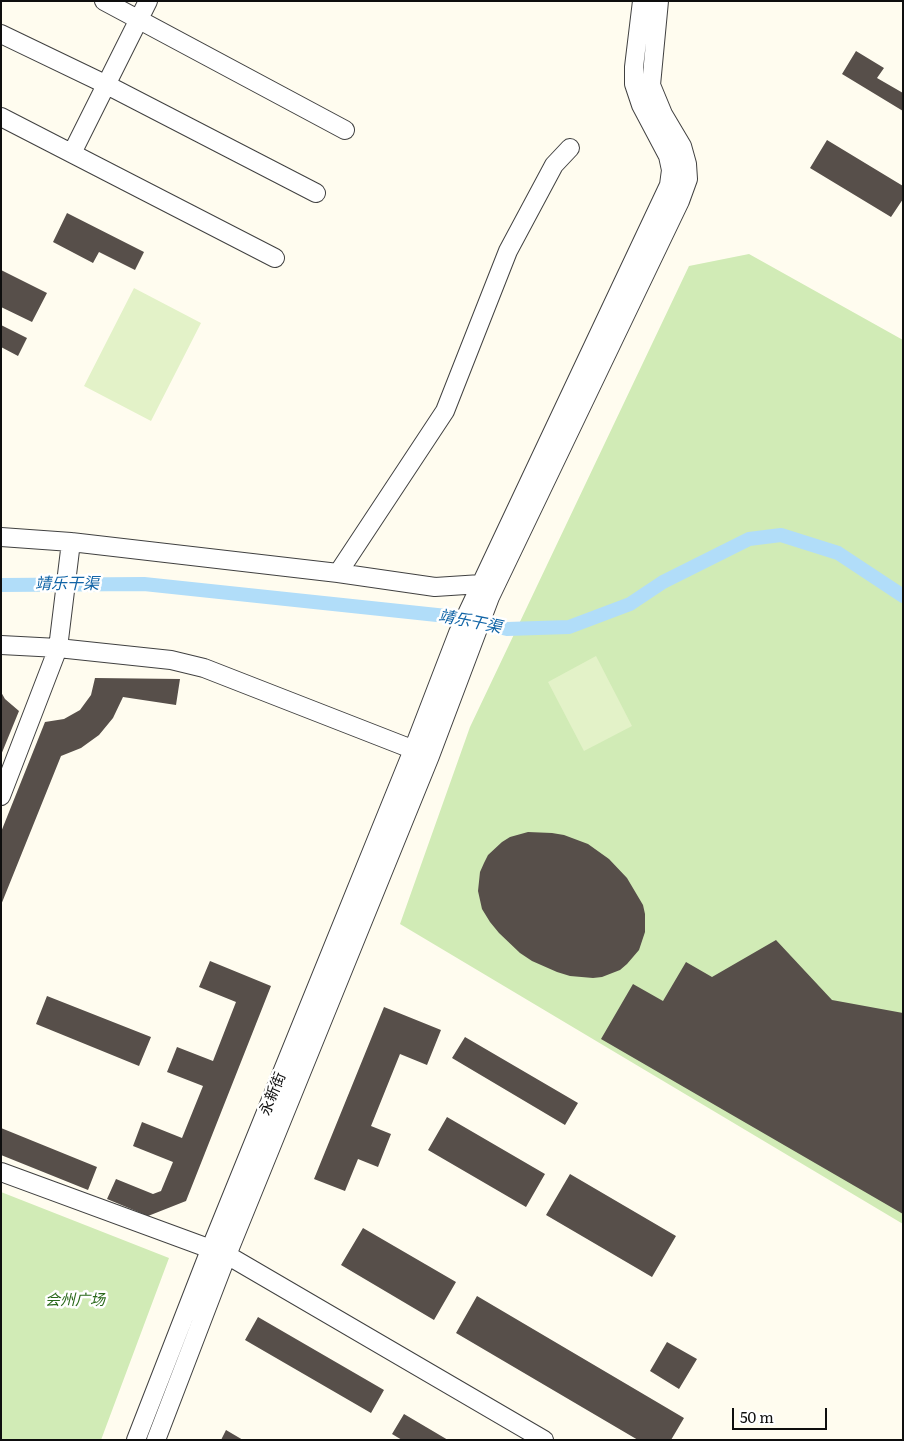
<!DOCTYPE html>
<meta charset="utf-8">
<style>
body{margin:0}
#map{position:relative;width:904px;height:1441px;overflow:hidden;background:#fffcef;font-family:Literata,serif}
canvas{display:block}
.frame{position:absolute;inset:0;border:2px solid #0e0e0e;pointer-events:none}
.scale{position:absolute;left:732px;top:1408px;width:95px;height:22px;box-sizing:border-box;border:2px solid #0e0e0e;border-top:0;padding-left:6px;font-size:15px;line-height:18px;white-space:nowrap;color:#0e0e0e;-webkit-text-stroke:4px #fff;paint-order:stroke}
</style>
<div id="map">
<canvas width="904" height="1441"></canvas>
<div class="frame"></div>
<div class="scale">50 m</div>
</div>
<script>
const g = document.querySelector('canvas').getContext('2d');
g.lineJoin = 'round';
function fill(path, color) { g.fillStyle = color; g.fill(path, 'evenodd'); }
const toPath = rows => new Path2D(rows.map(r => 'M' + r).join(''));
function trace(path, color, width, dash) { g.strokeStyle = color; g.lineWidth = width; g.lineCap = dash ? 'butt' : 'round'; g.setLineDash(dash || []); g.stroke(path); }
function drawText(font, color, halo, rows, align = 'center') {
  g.font = font + ' Literata,"Noto Sans SC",serif'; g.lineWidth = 5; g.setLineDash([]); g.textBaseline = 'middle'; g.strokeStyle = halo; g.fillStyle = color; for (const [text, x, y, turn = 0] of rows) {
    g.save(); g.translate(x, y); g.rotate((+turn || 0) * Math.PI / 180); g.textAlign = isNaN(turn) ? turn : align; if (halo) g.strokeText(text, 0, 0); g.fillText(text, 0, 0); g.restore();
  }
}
const green = toPath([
 [749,254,903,340,903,1224,400,924,470,727,689,266],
 [1,1192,169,1258,101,1440,1,1440]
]);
const pitch = toPath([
 [134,288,201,323,151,421,84,386],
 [596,656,632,726,584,751,548,682]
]);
const canal = toPath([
 [1,585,144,584,456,617,507,629,569,627,630,604,663,582,749,539,781,535,838,553,903,596]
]);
const building = toPath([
 [856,51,884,68,877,78,903,93,903,111,842,74],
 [827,140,903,186,903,199,891,217,810,168],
 [67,213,144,252,135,270,99,252,93,263,53,242],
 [1,270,47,293,32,322,1,307],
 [1,325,27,338,18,356,1,347],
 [95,678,180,679,176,705,123,697,113,718,99,735,81,748,61,756,1,905,1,832,45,722,64,719,80,710,91,695],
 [1,692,5,699,19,711,1,755],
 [528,832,552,833,564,835,588,844,609,859,627,878,643,905,645,914,645,932,639,950,627,964,620,970,602,977,593,978,570,976,557,972,532,961,520,953,499,933,490,922,482,909,478,891,480,872,484,863,488,855,502,842,510,837],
 [776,940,832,1000,903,1013,903,1214,601,1039,633,984,663,1001,686,962,712,977],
 [210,961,271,986,186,1201,148,1216,107,1199,116,1179,153,1194,161,1191,173,1162,133,1146,142,1122,182,1138,203,1086,167,1072,177,1047,213,1061,236,1002,199,987],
 [47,996,151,1037,139,1066,36,1024],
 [384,1007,441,1030,427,1065,400,1054,371,1126,391,1134,378,1167,358,1159,345,1191,314,1179],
 [465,1037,578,1103,565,1125,452,1058],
 [447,1117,545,1174,526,1207,428,1150],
 [1,1128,97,1167,88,1190,1,1155],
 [570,1174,676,1236,652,1277,546,1215],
 [363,1228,456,1282,434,1320,341,1265],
 [477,1296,684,1418,671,1440,638,1440,456,1333],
 [258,1317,384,1390,371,1413,245,1340],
 [667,1342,697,1359,679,1389,650,1371],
 [404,1414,448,1440,402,1440,392,1434],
 [226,1430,243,1440,221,1440]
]);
const minor = toPath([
 [104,1,345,130],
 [1,34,105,84,316,193],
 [1,117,275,258],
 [72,153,148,1],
 [1,537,71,542,338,573,435,587,481,584],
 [338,573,445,411,508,251,554,165,570,148],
 [1,645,58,648,171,660,204,668,422,753],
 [1,796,58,648,71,542],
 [1,1172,227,1255,544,1440],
 [136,1440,210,1250,413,750,458,633,669,185,671,170,668,156,641,105,634,84,634,67,642,1],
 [156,1440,227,1255,430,756,490,597,680,201,688,179,687,164,682,146,663,114,651,85,659,1]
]);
const streetNames = [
 ["永新街",273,1094,-68]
];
const parkNames = [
 ["会州广场",75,1301]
];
const waterNames = [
 ["靖乐干渠",67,584],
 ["靖乐干渠",470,622,11]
];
fill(green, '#d1ebb6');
fill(pitch, '#e3f2c8');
trace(canal, '#b1ddf9', 14);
fill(building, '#574f4a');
trace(minor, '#414141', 20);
trace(minor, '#fff', 18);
drawText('15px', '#0e0e0e', '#fff', streetNames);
drawText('italic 15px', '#2a691b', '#fff', parkNames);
drawText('italic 16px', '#1164a6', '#fff', waterNames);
</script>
